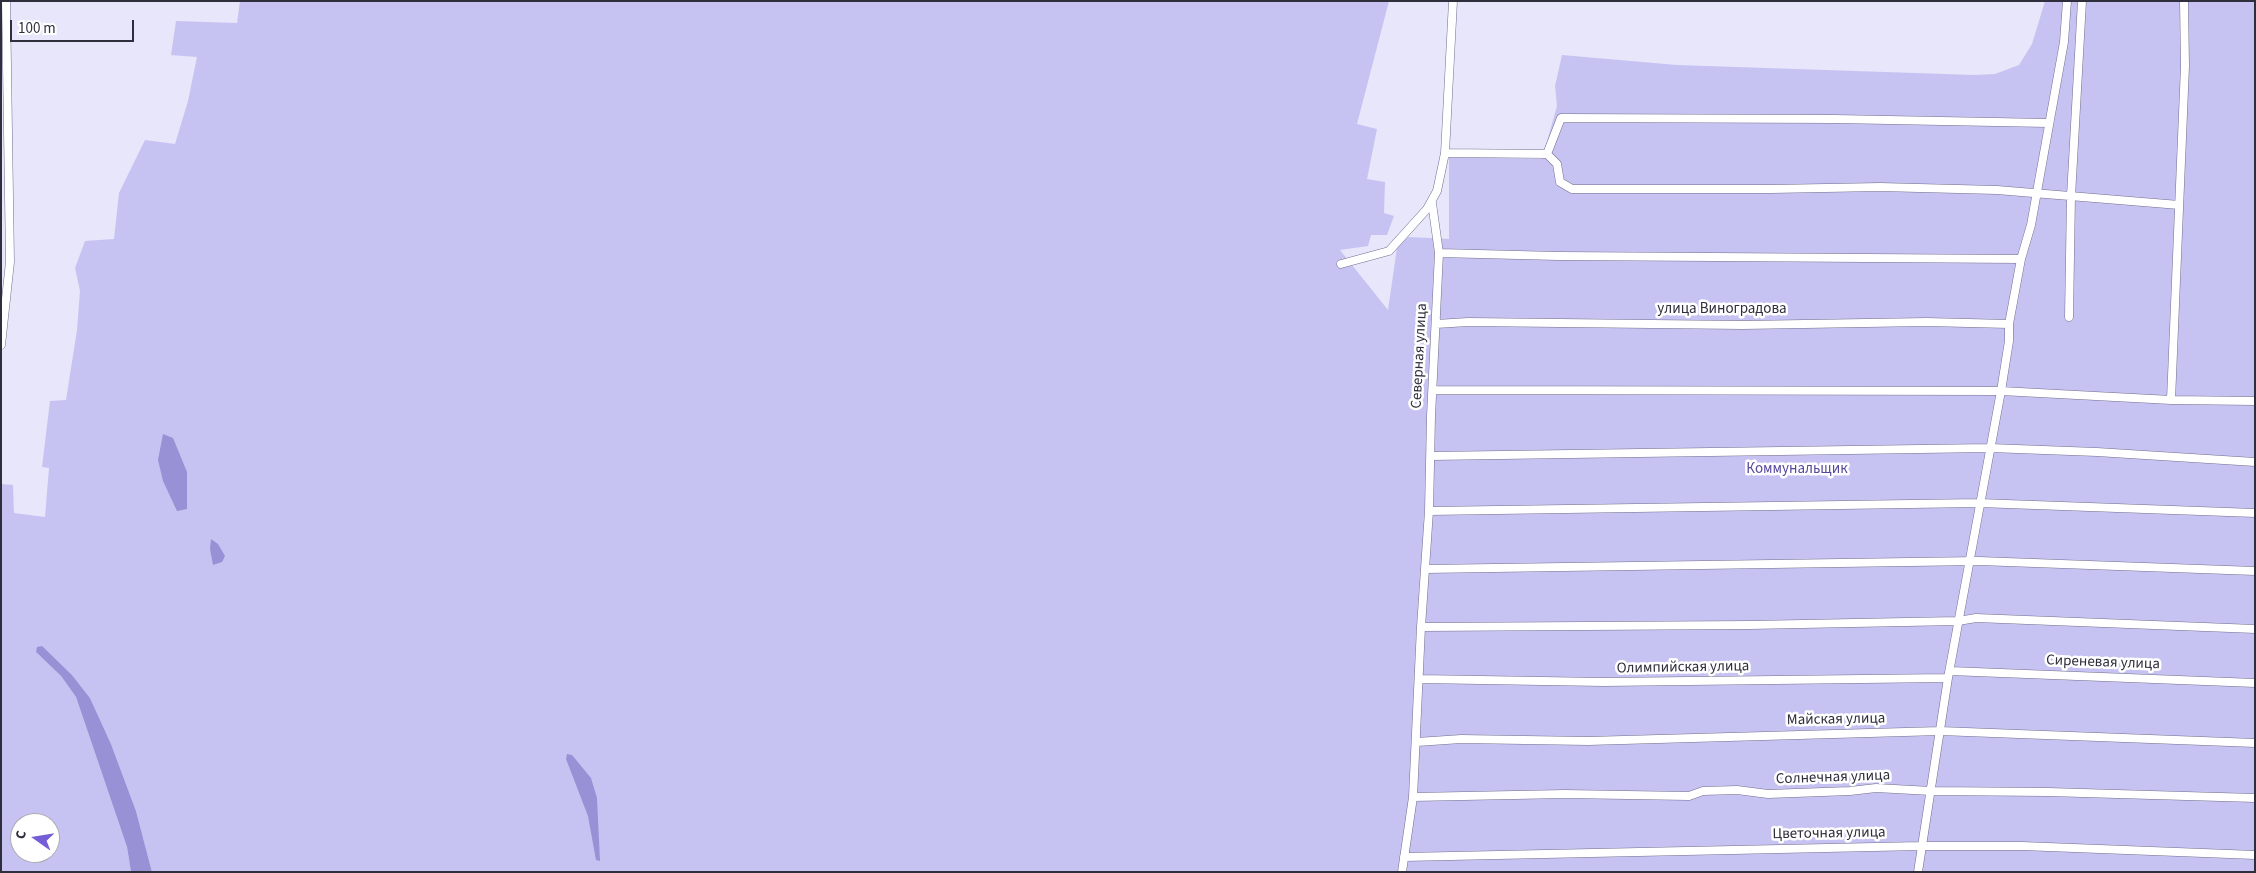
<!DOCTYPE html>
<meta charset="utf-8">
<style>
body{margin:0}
#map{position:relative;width:2256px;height:873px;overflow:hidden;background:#e7e6fb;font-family:"Source Sans 3",sans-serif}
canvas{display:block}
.frame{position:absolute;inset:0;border:2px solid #2f2e3c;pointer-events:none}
.north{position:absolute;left:10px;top:813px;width:50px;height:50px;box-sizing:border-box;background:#fff;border:1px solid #acabb1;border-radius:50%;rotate:283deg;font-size:14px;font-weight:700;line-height:20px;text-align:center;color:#2f2e3c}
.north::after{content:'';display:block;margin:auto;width:18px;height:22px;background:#755dd7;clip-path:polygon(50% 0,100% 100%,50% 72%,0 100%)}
.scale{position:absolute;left:10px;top:20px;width:124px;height:22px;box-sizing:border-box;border:2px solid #2f2e3c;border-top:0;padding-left:6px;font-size:15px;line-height:18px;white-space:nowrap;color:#2f2e3c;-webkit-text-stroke:4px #fff;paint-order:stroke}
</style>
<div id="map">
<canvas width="2256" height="873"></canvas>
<div class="frame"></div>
<div class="north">С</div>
<div class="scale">100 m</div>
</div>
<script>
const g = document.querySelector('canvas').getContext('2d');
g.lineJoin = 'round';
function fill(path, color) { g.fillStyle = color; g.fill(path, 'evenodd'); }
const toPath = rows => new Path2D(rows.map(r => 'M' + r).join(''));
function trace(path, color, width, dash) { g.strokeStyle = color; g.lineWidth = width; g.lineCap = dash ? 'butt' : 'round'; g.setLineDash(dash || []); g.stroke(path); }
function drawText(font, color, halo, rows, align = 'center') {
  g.font = font + ' "Source Sans 3",sans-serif'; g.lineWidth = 5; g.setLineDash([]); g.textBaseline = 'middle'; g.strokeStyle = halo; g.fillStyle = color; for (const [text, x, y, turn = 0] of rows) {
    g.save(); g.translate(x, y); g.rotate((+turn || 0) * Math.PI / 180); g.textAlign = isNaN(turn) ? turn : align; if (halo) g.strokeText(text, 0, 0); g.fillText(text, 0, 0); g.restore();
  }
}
const green = toPath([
 [240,1,1389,1,1357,124,1377,129,1367,179,1385,182,1384,213,1394,216,1387,235,1371,235,1368,246,1340,250,1388,310,1397,248,1408,237,1449,239,1449,157,1542,159,1557,106,1555,86,1562,55,1677,65,1974,75,1995,74,2019,65,2032,44,2045,1,2255,1,2255,872,152,872,136,811,111,744,90,698,72,675,41,646,36,652,61,676,76,697,127,847,131,872,1,872,1,484,13,485,14,513,45,517,49,468,42,467,50,401,66,400,77,330,80,291,75,268,85,241,114,239,119,193,145,140,175,144,188,101,197,57,171,55,176,21,237,23],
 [20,823,50,823,50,853,20,853]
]);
const water = toPath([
 [163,434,173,438,187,472,187,509,177,511,163,481,158,460],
 [211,539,218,544,225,556,222,562,213,565,210,549],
 [42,646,72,675,90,698,111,744,136,811,152,872,131,872,127,847,76,697,61,676,36,652,37,647],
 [567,754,572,755,591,778,597,798,600,861,596,860,588,816,566,759]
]);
const minor = toPath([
 [1445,153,1547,154,1557,164,1560,182,1572,189,1771,189,1880,187,1997,190,2179,205],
 [1547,154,1561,118,1835,119,2048,123],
 [1439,253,1558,256,2021,259],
 [1341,264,1389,251,1427,209,1437,191,1445,153,1453,1],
 [2069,317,2071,196,2082,1],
 [1436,324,1468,322,1743,325,1927,322,2009,324],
 [1,345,10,262,6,1],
 [1433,390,2001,391,2171,400,2255,401],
 [2171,400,2185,66,2184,1],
 [1431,456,1990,448,2097,452,2255,462],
 [1429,511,1979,503,2255,513],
 [1425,569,1979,561,2255,571],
 [1421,627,1750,625,1958,621,1976,618,2255,629],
 [1950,671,2255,683],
 [1419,679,1603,682,1948,678],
 [1417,742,1461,739,1588,741,1940,731,2255,743],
 [1413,797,1565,794,1689,796,1703,791,1737,790,1768,794,1850,791,1876,788,1931,791,2048,792,2255,798],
 [1404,857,1921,846,2022,846,2255,855],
 [1402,872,1413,797,1421,627,1429,511,1431,416,1439,253,1432,203],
 [1918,872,1948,678,2001,391,2009,341,2009,324,2021,259,2031,225,2064,42,2067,1]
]);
const streetNames = [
 ["улица Виноградова",1722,310],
 ["Северная улица",1420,356,-87],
 ["Сиреневая улица",2103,663,2],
 ["Олимпийская улица",1683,668,-1],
 ["Майская улица",1836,720,-1],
 ["Солнечная улица",1833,778,-2],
 ["Цветочная улица",1829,834,-1]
];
const parkNames = [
 ["Коммунальщик",1797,470]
];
fill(green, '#c6c3f2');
fill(water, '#9891d5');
trace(minor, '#716f8e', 9);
trace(minor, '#fff', 8);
drawText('15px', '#2f2e3c', '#fff', streetNames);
drawText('15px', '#57489a', '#fff', parkNames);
</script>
